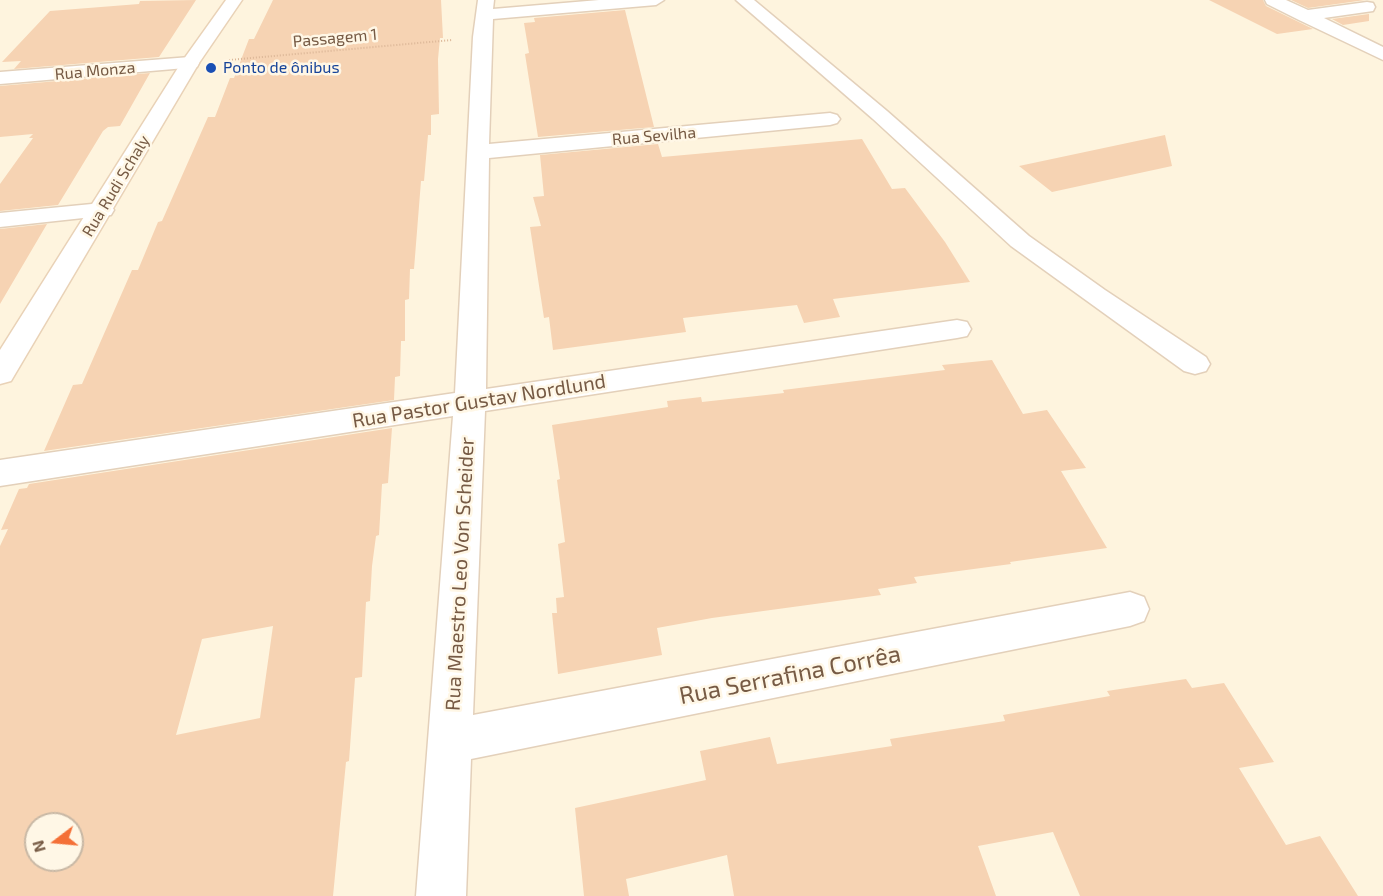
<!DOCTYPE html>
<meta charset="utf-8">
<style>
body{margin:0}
#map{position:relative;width:1383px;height:896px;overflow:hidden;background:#fef4de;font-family:"Exo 2",sans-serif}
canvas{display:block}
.north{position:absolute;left:24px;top:812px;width:60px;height:60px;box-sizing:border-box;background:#fff7e6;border:2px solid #c8b8a5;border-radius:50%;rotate:254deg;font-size:16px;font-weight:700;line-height:24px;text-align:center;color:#765a44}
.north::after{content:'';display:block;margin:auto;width:21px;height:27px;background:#f47037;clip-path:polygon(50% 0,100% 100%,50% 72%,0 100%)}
</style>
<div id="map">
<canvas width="1383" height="896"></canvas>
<div class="north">N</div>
</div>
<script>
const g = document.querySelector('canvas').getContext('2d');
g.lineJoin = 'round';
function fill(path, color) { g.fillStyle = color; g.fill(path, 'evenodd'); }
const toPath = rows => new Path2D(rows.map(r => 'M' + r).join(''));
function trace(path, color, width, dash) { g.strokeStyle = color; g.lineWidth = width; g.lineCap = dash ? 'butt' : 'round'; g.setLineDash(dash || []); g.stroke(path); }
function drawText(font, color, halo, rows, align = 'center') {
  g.font = font + ' "Exo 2",sans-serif'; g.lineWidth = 5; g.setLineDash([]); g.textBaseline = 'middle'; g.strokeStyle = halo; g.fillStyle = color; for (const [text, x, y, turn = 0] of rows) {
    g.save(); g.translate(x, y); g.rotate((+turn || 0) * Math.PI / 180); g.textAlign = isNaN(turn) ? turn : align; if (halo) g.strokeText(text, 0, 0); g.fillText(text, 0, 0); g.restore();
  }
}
const building = toPath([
 [196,0,159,57,14,69,21,61,2,62,50,11,139,4,140,1],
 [273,0,441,0,443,38,440,38,438,59,439,114,431,115,431,135,428,135,424,181,421,181,414,269,410,269,409,299,405,300,405,341,401,341,400,376,395,377,394,400,44,451,73,385,82,384,132,270,138,270,158,222,162,221,208,117,215,117,230,78,234,78,249,39,254,39],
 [1209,0,1263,0,1266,6,1313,29,1277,34],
 [1291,0,1365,0,1308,8],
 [625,10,654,127,538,137,525,54,529,53,524,23,535,22,534,18],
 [1369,14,1369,21,1343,25,1332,19],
 [150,73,120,126,108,127,103,131,58,205,0,211,0,184,33,138,29,138,33,134,0,137,0,86],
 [1165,135,1172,166,1052,192,1019,166],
 [862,139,892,189,905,188,945,242,970,282,833,299,840,317,804,323,797,305,734,312,683,318,686,332,553,350,549,317,544,318,530,227,541,226,533,197,544,196,540,155,658,144,662,157],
 [47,224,0,304,0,229],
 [992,360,1023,414,1047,410,1086,468,1061,471,1107,548,1010,562,1011,564,914,577,917,583,878,589,881,595,712,618,657,628,662,655,558,674,552,613,557,613,556,598,564,597,558,544,565,542,557,480,560,479,552,425,668,407,667,401,701,397,702,402,784,393,783,390,945,370,942,365],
 [392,428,388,483,382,484,379,535,376,536,372,566,370,601,366,602,362,677,355,678,349,761,346,762,333,896,0,896,0,546,8,529,1,530,19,489,27,488,29,484],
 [273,626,260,718,176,735,202,639],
 [36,824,72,824,72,860,36,860],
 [1186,679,1192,688,1224,683,1274,762,1239,768,1286,845,1320,836,1358,896,1080,896,1053,832,978,846,996,896,734,896,727,855,626,879,629,896,584,896,575,808,706,780,700,751,770,737,777,764,892,746,890,739,1005,721,1003,715,1110,696,1107,691]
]);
const path = toPath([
 [229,60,452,40]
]);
const street = toPath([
 [478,0,494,0,493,9,599,0,664,0,656,5,493,19,489,144,830,113,837,115,840,119,837,123,830,125,489,158,486,389,957,320,967,322,971,329,967,336,957,338,485,411,473,715,1130,592,1144,597,1149,609,1144,621,1130,626,471,759,466,896,416,896,453,416,0,486,0,460,455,393,473,37,478,0],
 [736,0,754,0,887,111,1029,236,1105,290,1206,357,1210,364,1206,371,1195,374,1184,371,1011,246,873,119,736,0],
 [1265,0,1286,0,1308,10,1367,2,1373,3,1375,7,1373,11,1324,18,1383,47,1383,60,1299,20,1267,4,1265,0],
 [190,57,197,59,199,63,197,67,0,84,0,72,190,57],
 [102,203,111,205,114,210,111,215,0,227,0,213,102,203]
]);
const secondary = toPath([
 [226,0,242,0,199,63,11,381,0,384,0,350,181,63,226,0]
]);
const markers = [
 [211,68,6,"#1a4fb4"]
];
const farStreetnames = [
 ["Passagem 1",335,38,-5],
 ["Rua Monza",95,71,-5],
 ["Rua Sevilha",654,136,-5],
 ["Rua Rudi Schaly",116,186,-59]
];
const farTransitnames = [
 ["Ponto de ônibus",223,68]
];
const streetNames = [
 ["Rua Pastor Gustav Nordlund",479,401,-9],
 ["Rua Maestro Leo Von Scheider",460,574,-87]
];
const nearStreetnames = [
 ["Rua Serrafina Corrêa",790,675,-11]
];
fill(building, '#f6d3b3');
trace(street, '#e3d0ba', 3);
trace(secondary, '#e9d2b7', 3);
trace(path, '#dbb697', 2, [1, 2]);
fill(street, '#fff');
fill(secondary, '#fff');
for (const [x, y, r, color] of markers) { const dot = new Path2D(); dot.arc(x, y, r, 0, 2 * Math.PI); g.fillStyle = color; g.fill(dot); trace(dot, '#fff7e6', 2); }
drawText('16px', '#765a44', '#fff7e6', farStreetnames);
drawText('16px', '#164399', '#fff7e6', farTransitnames, 'left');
drawText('20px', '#765a44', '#fff7e6', streetNames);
drawText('24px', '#765a44', '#fff7e6', nearStreetnames);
</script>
